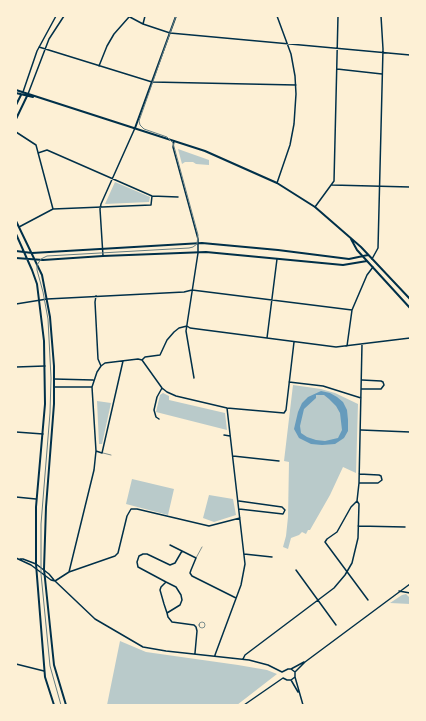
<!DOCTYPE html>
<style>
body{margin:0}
#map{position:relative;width:426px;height:721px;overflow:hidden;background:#fdf0d5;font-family:"Open Sans",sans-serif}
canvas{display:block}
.frame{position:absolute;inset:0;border:17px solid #fdf0d5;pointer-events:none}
</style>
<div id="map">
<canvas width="426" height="721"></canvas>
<div class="frame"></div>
</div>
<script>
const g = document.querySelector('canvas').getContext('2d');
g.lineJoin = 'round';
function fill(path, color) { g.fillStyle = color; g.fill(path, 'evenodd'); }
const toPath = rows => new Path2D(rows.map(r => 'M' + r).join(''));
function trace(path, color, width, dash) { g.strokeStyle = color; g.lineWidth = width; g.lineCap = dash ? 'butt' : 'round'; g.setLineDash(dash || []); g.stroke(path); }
const green = toPath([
 [178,149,209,160,209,165,196,164,193,162,185,162,182,164],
 [115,182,150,197,149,202,105,204],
 [293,385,321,389,335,393,358,404,356,473,343,467,330,495,310,530,308,530,306,534,302,532,299,535,291,538,288,549,283,547,286,536,288,517,289,462,284,461],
 [163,393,169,396,169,400,225,413,227,430,156,412,160,395],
 [97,401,111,403,102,444,99,444],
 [132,479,174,489,168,515,126,504],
 [209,495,233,499,236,515,214,522,203,518],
 [406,594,410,598,410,604,390,603,402,595],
 [120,641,146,652,238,665,267,670,277,674,237,705,107,705]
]);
const water = toPath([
 [321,391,330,393,337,397,343,402,347,410,348,420,348,431,344,438,335,444,322,445,311,444,299,438,294,429,298,412,302,403,308,397],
 [316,395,324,395,329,399,336,406,340,413,342,430,338,438,325,441,316,440,307,437,301,433,300,426,304,409,316,398]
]);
const service = toPath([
 [103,453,111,455],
 [196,558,202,547],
 '199 625a3 3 0 1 1 6 0a3 3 0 1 1-6 0Z'
]);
const minor = toPath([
 [128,16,143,24,170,33,410,55],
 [277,16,291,54,295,76,296,94,294,124,290,145,277,183],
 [143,24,145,16],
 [39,47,152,82,296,85],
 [99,66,107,46,114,34,129,17],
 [337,69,382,74],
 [23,92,37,51,56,16],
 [28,94,49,39,64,16],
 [16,132,36,145,53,209],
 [174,141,173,147,198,239,198,253,186,331,194,378],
 [38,153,47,150,152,196,178,197],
 [332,185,410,187],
 [315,207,334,181,338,16],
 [19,227,53,209,151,205,152,196],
 [103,256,100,209,101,204,135,128],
 [372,259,378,248,383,49,381,16],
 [96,296,95,302,98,359,101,366],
 [16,304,47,299,184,292,192,290,352,310],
 [187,326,190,328,336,347,410,338],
 [267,338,277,259],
 [347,346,352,310,367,275,373,267],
 [142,360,162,388,167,392,176,396,227,408,284,413,286,410,294,342],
 [16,367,45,366],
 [54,379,93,380],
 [289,382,323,386,361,398],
 [54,387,92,387],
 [362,389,381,389,384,385,383,382,381,381,362,380],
 [159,419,156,417,154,410,157,397,162,388],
 [361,430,410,432],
 [16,432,43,434],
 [224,435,230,436],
 [96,451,102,453,123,361],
 [233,456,279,461],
 [359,483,378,483,382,480,381,476,379,475,359,474],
 [16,497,36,499],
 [239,501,282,507,285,510,283,514,239,509],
 [357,501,351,507,337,532,327,539,325,542,368,600],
 [358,526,405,527],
 [170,545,182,551],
 [244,554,272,557],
 [16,558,31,565,51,580,55,581,95,619,143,647,166,651,249,660,268,665,282,672],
 [20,559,23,559,36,564,49,574,54,580],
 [296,570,336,625],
 [69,572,115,556,118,553,127,516,131,509,137,509,209,526,240,518],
 [55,581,69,572,94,470,96,451,92,387,97,372,101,366,105,363,138,359,142,360,145,357,160,355,167,340,174,332,179,328,187,326],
 [166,582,138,567,137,562,139,556,143,554,147,554,170,565,175,563,182,551,196,558,191,570,190,573,192,576,236,598],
 [399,591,410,593],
 [167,613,180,605,182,600,181,595,176,587,166,582,161,587,160,590,164,604,167,613,168,617,172,622,194,625,196,627,197,631,195,653],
 [215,655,241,585,245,564,227,408],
 [243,659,245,655,334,588,345,575,352,563,358,538,359,504,357,501,359,483,362,344],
 [16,664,44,671],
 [291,669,304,662],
 [282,672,288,669,291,669,295,672,295,677,303,705],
 [295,672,305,662,410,584],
 [283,678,287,680,291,680,295,677],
 [291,680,298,692],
 [244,705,283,678]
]);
const tertiary = toPath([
 [16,90,205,151,277,183,315,207,361,247,410,299],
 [16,93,33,97],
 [16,105,21,95],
 [16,119,28,94],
 [135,128,176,16],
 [16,221,42,275,50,317,54,366,54,404,46,507,44,569,54,665,66,705],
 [16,234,32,270,37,284,44,341,45,404,36,507,36,564,45,677,54,705],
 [351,239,357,250,410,308],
 [16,251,32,253,202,243,278,250,349,259,368,255],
 [16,258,43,260,103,256,206,252,343,265,367,261]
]);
const tram = toPath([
 [61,705,50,666,41,574,41,524,50,413,51,378,48,319,43,292,37,270,37,265,41,259,47,256,189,248,193,247,197,244,198,235,173,143,167,137,144,129,140,125,139,121,176,16]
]);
fill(green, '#b9caca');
fill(water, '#669bbc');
trace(service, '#003049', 0.5);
trace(minor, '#003049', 1.5);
trace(tertiary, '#003049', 2);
trace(tram, '#657d81', 1);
</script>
